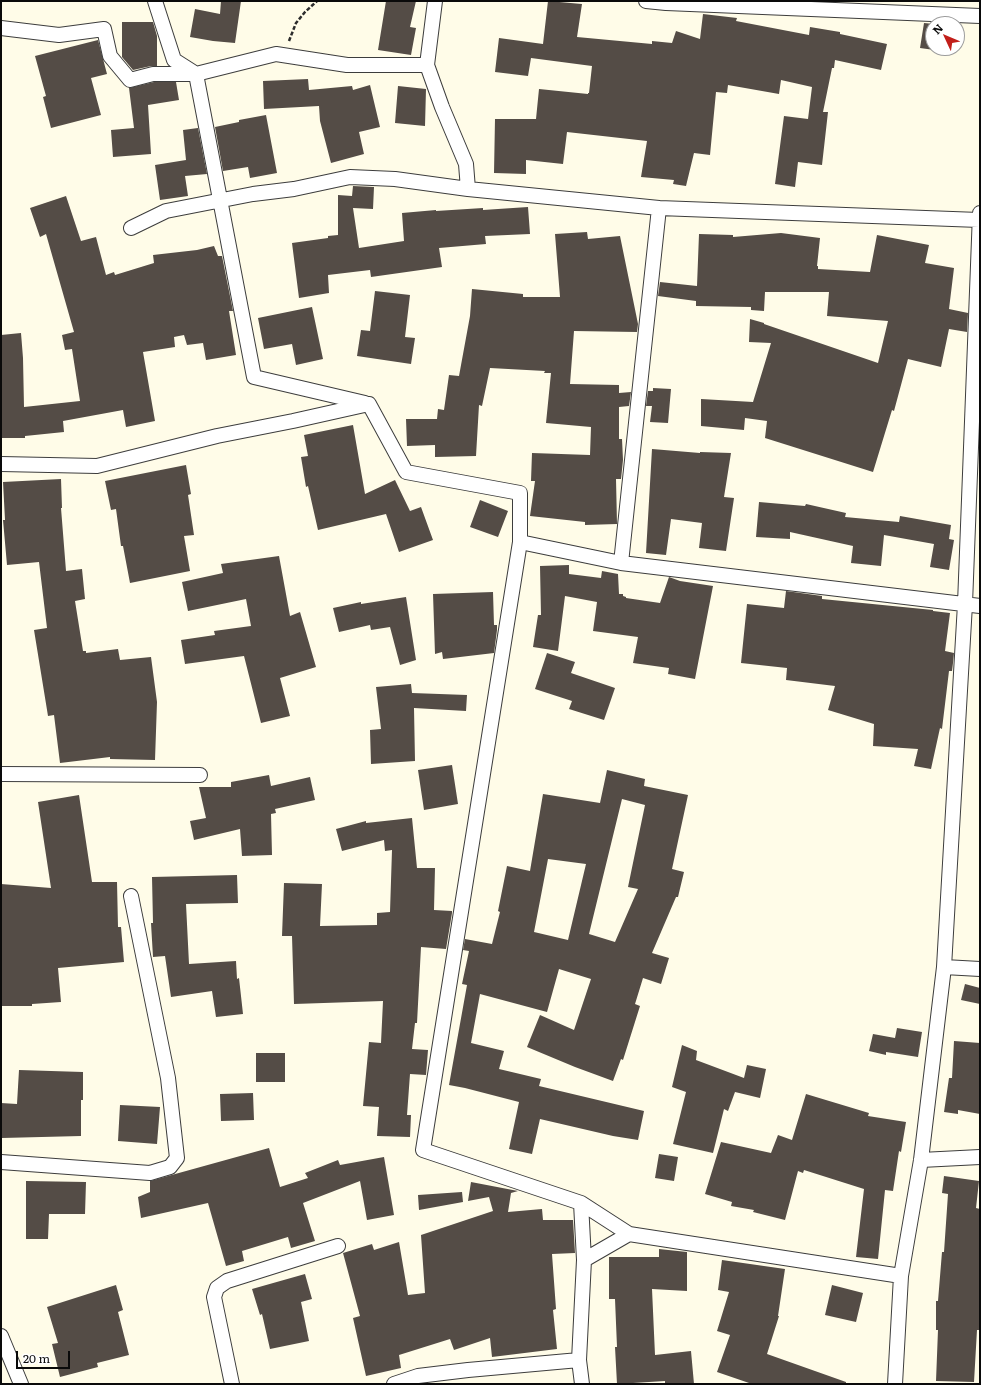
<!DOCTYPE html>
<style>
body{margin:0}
#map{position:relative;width:981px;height:1385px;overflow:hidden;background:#fffce8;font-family:Literata,serif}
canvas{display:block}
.frame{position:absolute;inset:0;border:2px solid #0a0a0a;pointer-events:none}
.north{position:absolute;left:925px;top:16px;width:40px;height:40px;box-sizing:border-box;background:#fff;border:1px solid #9d9d9d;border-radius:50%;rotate:314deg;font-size:11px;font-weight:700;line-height:16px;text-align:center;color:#0a0a0a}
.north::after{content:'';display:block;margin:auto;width:14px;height:18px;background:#c21f1a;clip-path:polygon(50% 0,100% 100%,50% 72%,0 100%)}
.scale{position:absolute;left:16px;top:1351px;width:54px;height:18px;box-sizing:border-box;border:2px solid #0a0a0a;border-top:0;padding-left:5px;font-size:12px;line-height:14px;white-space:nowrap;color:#0a0a0a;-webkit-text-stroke:3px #fff;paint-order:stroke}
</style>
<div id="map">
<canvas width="981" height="1385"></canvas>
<div class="frame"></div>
<div class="north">N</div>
<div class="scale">20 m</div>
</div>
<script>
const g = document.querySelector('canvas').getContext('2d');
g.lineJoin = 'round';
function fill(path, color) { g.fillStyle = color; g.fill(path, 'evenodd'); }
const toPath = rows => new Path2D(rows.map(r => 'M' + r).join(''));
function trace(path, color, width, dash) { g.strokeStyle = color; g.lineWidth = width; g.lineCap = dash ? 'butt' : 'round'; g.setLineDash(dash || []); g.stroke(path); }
const building = toPath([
 [221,1,241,1,235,43,213,41,190,37,195,9,220,14],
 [386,1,416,1,410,27,416,28,411,55,378,50],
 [548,1,582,4,577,37,652,44,652,41,672,43,676,31,700,39,703,14,737,18,736,21,809,35,810,27,840,32,840,34,887,44,881,70,835,60,834,68,832,68,823,112,828,112,822,165,798,162,795,187,775,184,784,116,808,119,812,87,781,80,779,94,728,85,727,93,716,92,710,155,694,153,686,186,673,184,674,180,641,177,647,141,567,132,563,164,526,160,526,174,494,173,495,119,536,119,539,89,588,94,588,93,589,93,592,66,531,58,528,76,495,72,499,38,543,44],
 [122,22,153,22,157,36,157,66,151,66,133,70,122,57],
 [924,23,934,24,933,24,933,48,956,48,956,53,920,48],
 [98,40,107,74,91,78,101,115,51,128,43,97,46,96,35,56],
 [308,79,309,90,352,86,353,90,370,85,380,127,359,132,364,154,331,163,320,121,319,106,264,109,263,81],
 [154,82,176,82,179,100,148,105,151,154,113,157,111,130,134,128,129,88],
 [398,86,426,89,425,126,395,123],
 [266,115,277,173,250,178,248,167,223,171,215,127,239,122,239,120],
 [198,128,207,174,185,176,188,196,160,200,155,165,186,160,183,130],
 [353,186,374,187,373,209,353,208,359,248,404,241,402,213,436,210,436,211,483,208,483,210,528,207,530,234,485,236,486,244,439,248,442,267,371,277,370,270,328,275,329,293,299,298,292,243,328,238,328,236,338,235,338,195,352,196],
 [66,196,81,241,96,237,106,275,114,272,115,275,154,263,153,255,197,250,214,246,218,256,222,256,233,311,229,311,236,355,206,360,203,343,187,345,184,335,174,337,175,347,143,352,155,421,126,427,123,410,63,421,64,432,25,436,25,438,1,438,1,335,21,333,23,358,24,407,80,401,72,349,65,350,62,335,74,332,46,234,40,237,30,208],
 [587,232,588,239,620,236,638,324,637,332,574,331,570,384,619,385,619,393,631,392,629,406,619,407,619,439,622,439,623,460,621,479,616,479,617,524,585,525,585,522,530,516,535,481,531,481,532,453,590,455,591,427,546,423,551,373,544,373,545,371,490,368,482,406,479,405,476,456,435,457,435,445,407,446,406,419,437,419,438,409,444,410,449,375,459,376,470,316,472,289,523,294,523,297,560,297,555,234],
 [781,233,820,238,817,266,818,266,818,269,870,272,877,235,929,245,925,263,954,268,949,309,968,313,967,332,949,329,941,367,908,359,894,411,892,410,873,472,765,438,767,421,745,418,744,430,701,426,701,399,753,402,771,343,749,342,750,319,764,323,764,324,878,363,888,321,827,316,829,292,765,292,764,311,751,310,751,307,696,306,696,301,658,296,660,282,697,286,699,234,733,235,733,237],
 [375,291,410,295,405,337,415,338,411,364,357,356,361,330,370,331],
 [312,307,323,359,296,365,292,344,264,349,258,318],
 [653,388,671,389,668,423,650,422,652,406,646,406,648,391,653,391],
 [353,425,365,494,395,480,410,511,421,507,433,540,399,552,386,514,318,530,308,486,306,487,301,457,308,456,304,435],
 [652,449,700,453,700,452,731,453,724,497,734,498,726,551,699,548,702,523,671,519,666,555,646,553],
 [186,465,191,494,188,495,194,535,184,536,190,571,130,583,123,546,121,546,116,509,111,510,105,481],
 [61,479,62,508,61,508,66,571,82,569,85,599,75,601,83,651,86,651,86,653,118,649,120,660,151,657,157,702,155,760,110,759,110,757,60,763,54,715,48,716,34,630,47,628,39,562,7,565,3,520,5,520,3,482],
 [480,500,508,511,498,537,470,527],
 [759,502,805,506,806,504,846,513,845,517,899,522,900,516,951,525,949,539,954,540,949,570,930,567,934,544,884,535,881,566,851,563,853,546,790,532,790,539,756,537],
 [279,556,290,616,300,612,316,667,280,678,290,716,261,723,244,656,185,664,181,640,215,635,214,631,251,626,246,599,188,611,182,582,223,573,221,564],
 [569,565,569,574,601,578,602,571,618,574,619,594,623,594,623,596,626,597,626,598,660,603,669,577,680,581,713,586,695,679,668,674,669,668,633,663,638,637,593,631,597,602,565,596,558,651,533,647,538,615,541,615,540,566],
 [786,591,822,596,822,599,933,610,933,611,950,613,945,651,954,653,953,663,952,671,949,671,942,729,940,728,931,769,914,766,918,749,873,746,874,724,828,710,835,686,786,680,787,668,741,663,747,604,784,608],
 [493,592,494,625,497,625,497,630,494,653,443,659,442,652,435,654,433,594],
 [406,597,416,660,400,665,390,627,371,630,370,625,339,632,333,608,361,602,361,604],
 [547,653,575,662,571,673,615,688,604,720,569,709,572,701,535,689],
 [411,684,412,693,467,695,466,711,414,708,415,761,371,764,370,730,381,729,376,687],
 [452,765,458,804,424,810,418,770],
 [607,770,645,779,644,786,688,795,672,869,684,872,678,897,676,897,652,953,669,958,661,984,643,978,635,1004,640,1006,623,1060,621,1059,613,1081,575,1067,527,1047,540,1015,574,1030,591,979,559,969,547,1012,480,994,471,1043,504,1051,499,1069,541,1079,539,1086,644,1111,638,1140,613,1136,540,1119,532,1154,509,1149,519,1102,465,1088,449,1085,467,985,462,984,469,951,463,950,465,939,492,944,500,912,498,911,507,866,530,871,543,794,600,803],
 [622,799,645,805,628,887,638,889,615,942,589,934],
 [548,859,586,864,568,940,534,932],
 [269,775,271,786,310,777,315,800,275,809,276,813,271,814,272,855,242,856,240,829,194,840,190,821,206,818,199,787,231,787,231,782],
 [79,795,92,882,117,882,118,927,121,927,124,962,58,968,61,1002,32,1004,32,1006,1,1006,1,884,51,888,38,802],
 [412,818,417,868,435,868,434,910,452,911,452,913,446,949,421,947,417,1023,415,1023,412,1049,428,1050,426,1075,410,1074,407,1115,411,1115,410,1137,377,1136,379,1107,363,1106,369,1042,381,1043,383,1001,294,1004,292,936,282,936,284,883,322,884,320,926,377,925,377,913,390,912,392,850,385,851,384,840,342,851,336,829,366,821,366,823],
 [237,875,238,903,186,904,189,964,236,961,237,979,239,978,243,1014,216,1017,212,991,171,997,165,956,153,957,151,923,153,923,152,877],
 [965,984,980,988,980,1004,961,1000],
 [897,1028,922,1032,918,1057,886,1052,886,1055,869,1051,873,1034,895,1038],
 [954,1041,980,1043,980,1114,958,1110,958,1114,944,1112,949,1078,952,1078],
 [682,1045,697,1051,696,1060,744,1078,747,1065,766,1069,760,1098,735,1092,728,1111,724,1109,713,1153,673,1144,686,1092,672,1087],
 [256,1053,285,1053,285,1082,256,1082],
 [19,1070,83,1072,83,1100,81,1100,81,1136,2,1138,1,1103,17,1104],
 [253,1093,254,1120,221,1121,220,1094],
 [806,1094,869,1113,868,1116,906,1122,901,1152,899,1151,893,1191,885,1190,878,1259,856,1257,864,1189,804,1170,803,1173,798,1171,785,1220,753,1212,754,1210,731,1206,732,1202,705,1194,721,1142,771,1153,778,1135,792,1140],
 [120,1105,160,1107,157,1144,118,1141],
 [269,1148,280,1187,308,1178,305,1173,338,1160,340,1165,384,1157,394,1215,367,1220,360,1181,303,1203,315,1241,291,1248,288,1237,242,1251,244,1261,226,1266,208,1203,141,1218,138,1197,150,1192,150,1181],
 [659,1154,678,1157,674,1181,655,1178],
 [944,1176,979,1181,976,1208,980,1209,980,1330,977,1330,974,1382,936,1381,938,1330,936,1330,936,1301,938,1301,942,1252,944,1252,948,1194,942,1193],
 [26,1181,86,1182,85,1214,49,1214,48,1239,26,1239],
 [471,1182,518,1191,511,1193,508,1212,542,1209,543,1220,573,1220,575,1253,552,1254,556,1309,553,1310,557,1349,492,1357,490,1338,454,1350,450,1339,399,1355,401,1368,366,1376,353,1318,360,1316,343,1253,372,1244,374,1250,399,1242,408,1295,425,1293,421,1235,493,1211,489,1197,468,1201],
 [462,1192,463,1202,419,1210,418,1195],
 [659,1249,687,1252,687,1291,652,1289,655,1355,691,1351,694,1384,665,1384,665,1381,617,1384,615,1347,617,1347,615,1299,609,1299,609,1257,659,1257],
 [722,1260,785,1269,778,1316,779,1316,767,1354,846,1382,846,1384,752,1384,717,1372,730,1335,717,1331,729,1292,718,1290],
 [305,1274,312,1299,301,1302,309,1341,270,1349,262,1314,260,1315,252,1289],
 [116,1285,123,1310,118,1312,129,1355,97,1363,98,1367,60,1377,52,1344,58,1343,47,1307],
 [832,1285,863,1293,856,1322,825,1315]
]);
const path = toPath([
 [289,41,296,23,305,12,317,1]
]);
const street = toPath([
 [155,1,174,60,196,74,254,377,365,403],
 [435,1,427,65,442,107,466,164,468,189,659,208,979,220],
 [646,1,666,3,980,16],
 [1,28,59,35,104,29,110,56,130,80,153,74,196,74,276,54,347,65,427,65],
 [131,228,166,211,253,194,294,189,350,177,395,179,468,189],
 [1,464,97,466,217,436,293,421,369,404,406,472,520,493,520,542,423,1150,581,1203,629,1234],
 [520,542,621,563,980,606],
 [621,563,659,208],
 [1,774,200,775],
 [944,967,980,969],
 [921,1160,980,1157],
 [1,1162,150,1173,170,1167,177,1158,168,1078,131,896],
 [581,1203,584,1260],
 [1,1336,21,1384],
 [232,1384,214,1297,217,1288,227,1281,338,1246],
 [394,1384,418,1376,468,1370,579,1360],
 [582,1384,579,1360,584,1260,629,1234,901,1276],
 [895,1384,901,1276,921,1160,944,967,965,604,980,213]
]);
fill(building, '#544c46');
trace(street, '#3d3d3d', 16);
trace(path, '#2c2c2c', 2.5, [4, 2]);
trace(street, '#fff', 14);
</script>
